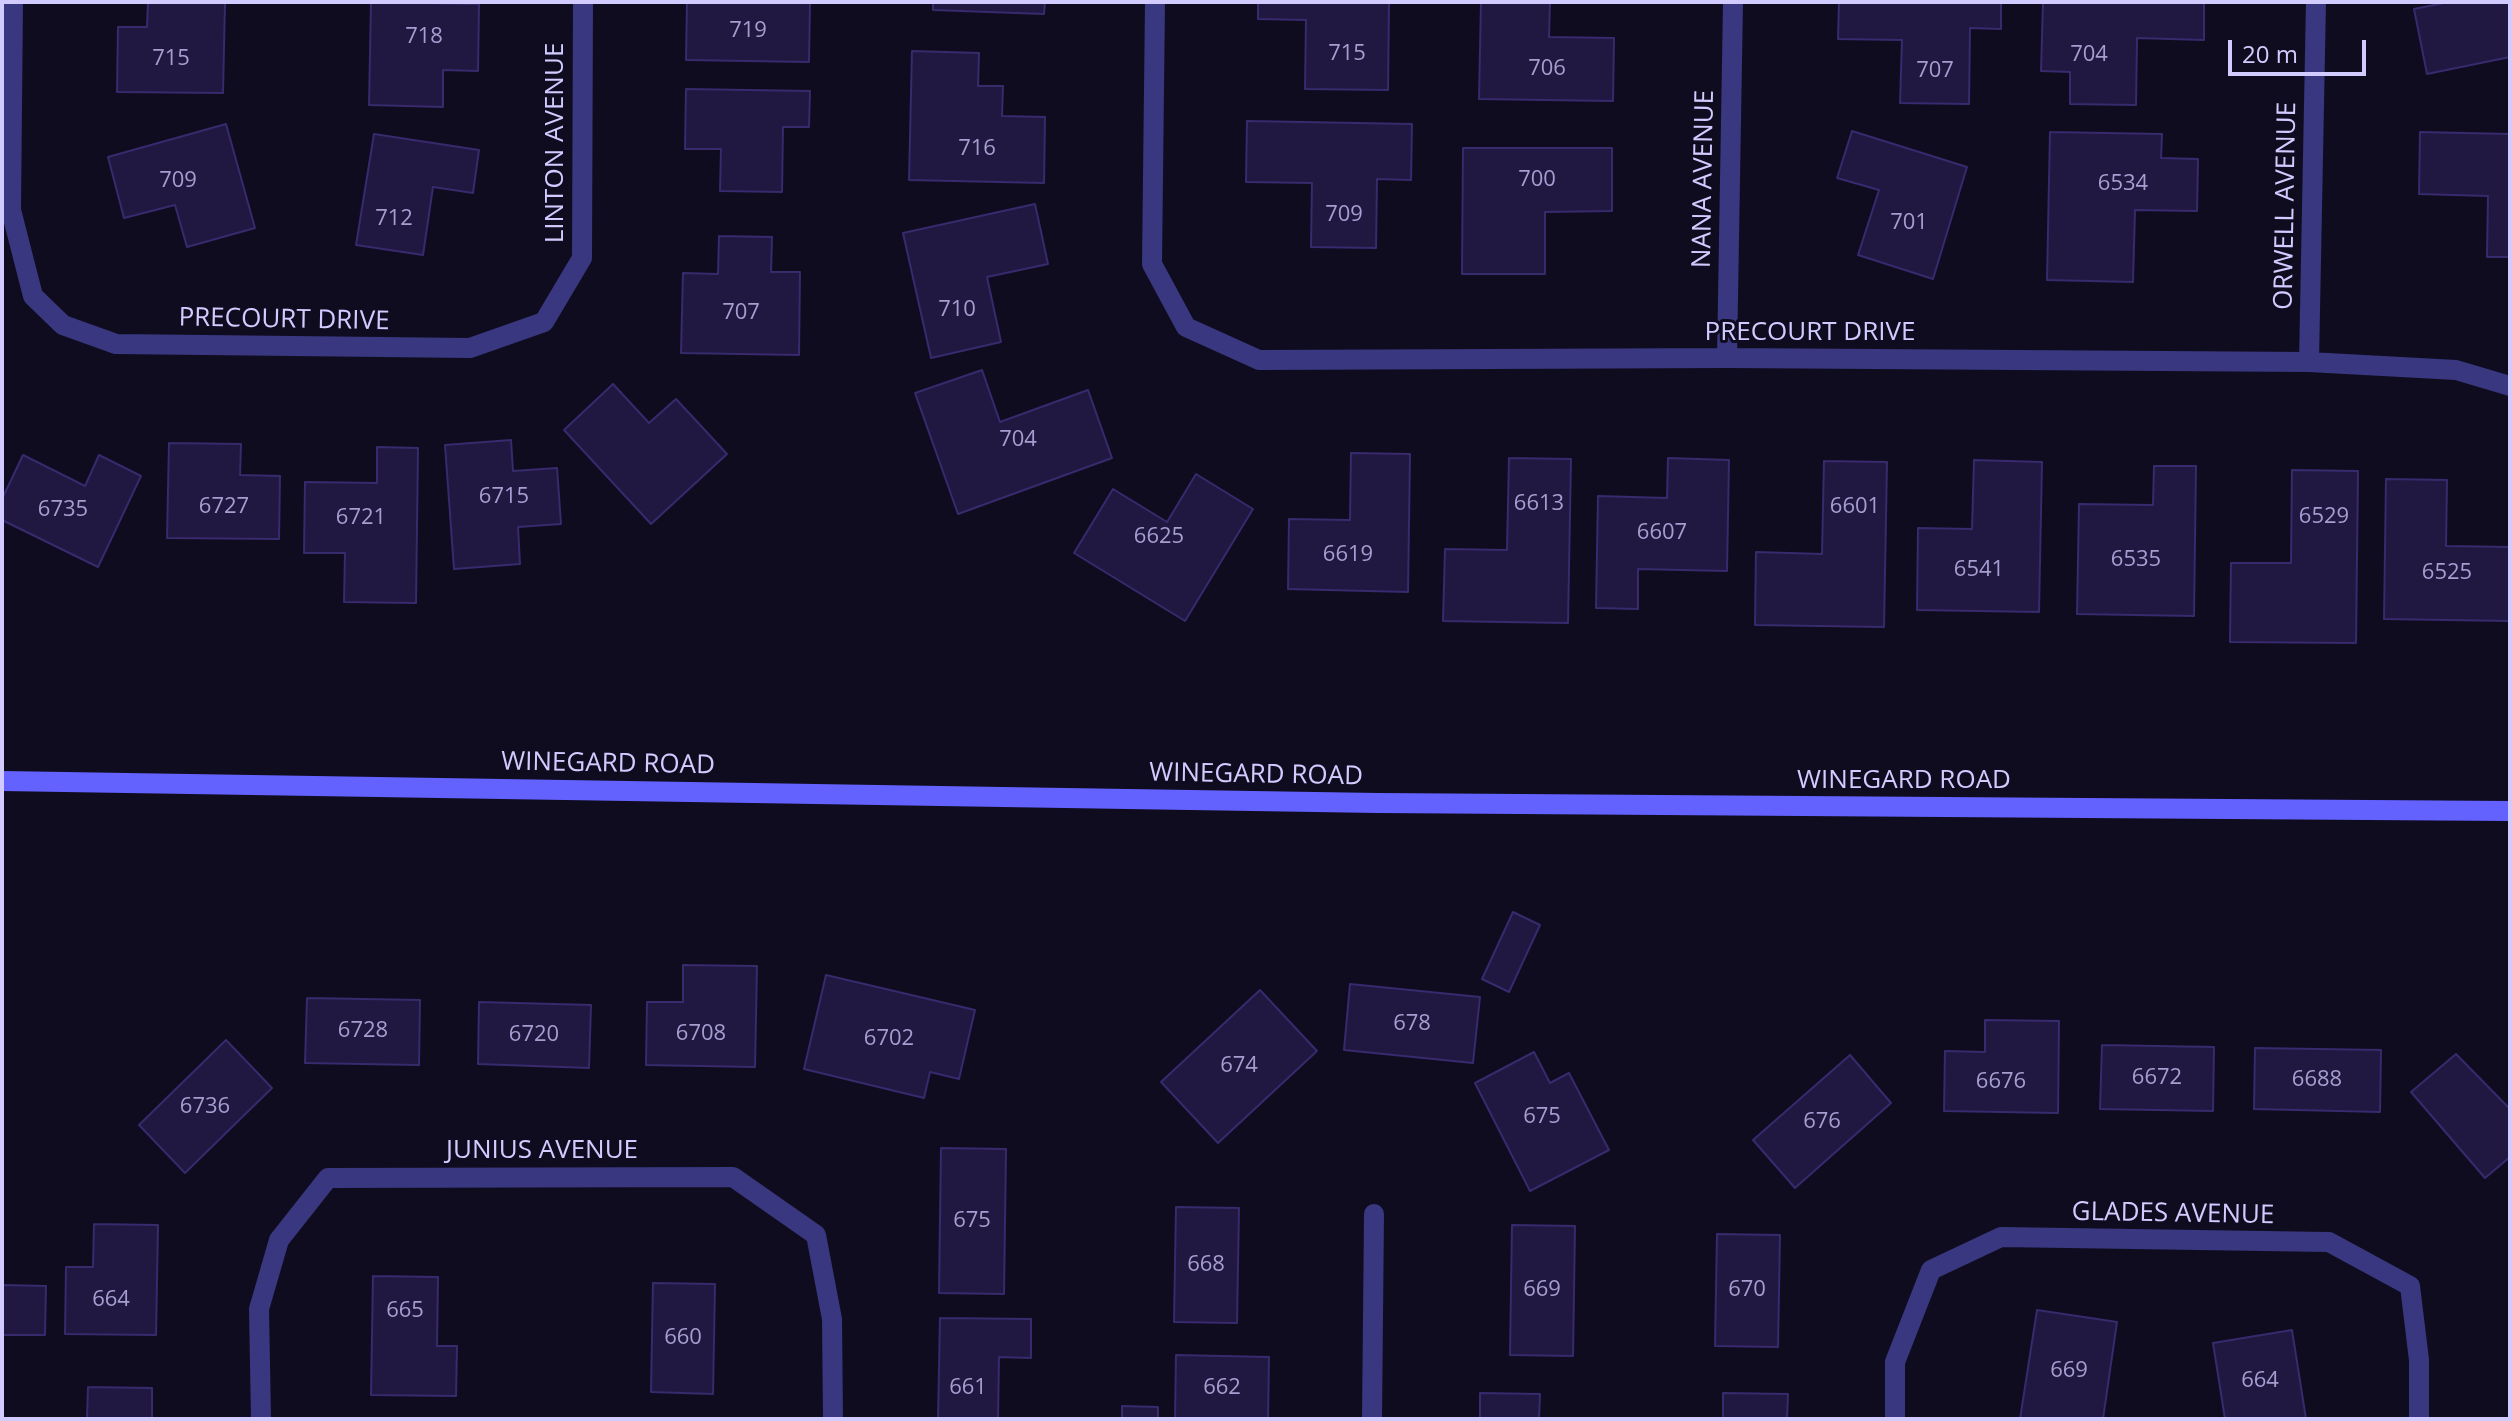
<!DOCTYPE html>
<style>
body{margin:0}
#map{position:relative;width:2512px;height:1421px;overflow:hidden;background:#100c20;font-family:"Open Sans",sans-serif}
canvas{display:block}
.frame{position:absolute;inset:0;border:4px solid #d1cbff;pointer-events:none}
.scale{position:absolute;left:2228px;top:40px;width:138px;height:36px;box-sizing:border-box;border:4px solid #d1cbff;border-top:0;padding-left:10px;font-size:24px;line-height:28px;white-space:nowrap;color:#d1cbff;-webkit-text-stroke:6px #100c20;paint-order:stroke}
</style>
<div id="map">
<canvas width="2512" height="1421"></canvas>
<div class="frame"></div>
<div class="scale">20 m</div>
</div>
<script>
const g = document.querySelector('canvas').getContext('2d');
g.lineJoin = 'round';
function fill(path, color) { g.fillStyle = color; g.fill(path, 'evenodd'); }
const toPath = rows => new Path2D(rows.map(r => 'M' + r).join(''));
function trace(path, color, width, dash) { g.strokeStyle = color; g.lineWidth = width; g.lineCap = dash ? 'butt' : 'round'; g.setLineDash(dash || []); g.stroke(path); }
function drawText(font, color, halo, rows, align = 'center') {
  g.font = font + ' "Open Sans",sans-serif'; g.lineWidth = 6; g.setLineDash([]); g.textBaseline = 'middle'; g.strokeStyle = halo; g.fillStyle = color; for (const [text, x, y, turn = 0] of rows) {
    g.save(); g.translate(x, y); g.rotate((+turn || 0) * Math.PI / 180); g.textAlign = isNaN(turn) ? turn : align; if (halo) g.strokeText(text, 0, 0); g.fillText(text, 0, 0); g.restore();
  }
}
const building = toPath([
 [148,2,225,2,223,93,117,92,118,27,147,27,148,2],
 [371,2,479,4,478,71,443,70,443,107,369,105,371,2],
 [687,2,810,2,809,62,686,60,687,2],
 [933,2,1045,2,1044,14,933,10,933,2],
 [1258,2,1389,2,1388,90,1305,89,1306,20,1258,19,1258,2],
 [1481,2,1550,2,1549,37,1614,38,1613,101,1479,99,1481,2],
 [1839,2,2001,2,2001,29,1970,28,1969,104,1900,103,1902,40,1838,39,1839,2],
 [2043,2,2204,2,2204,40,2137,38,2136,105,2070,104,2070,72,2041,71,2043,2],
 [2449,2,2510,2,2510,57,2427,74,2414,9,2449,2],
 [912,51,979,53,978,86,1003,86,1002,116,1045,117,1044,183,909,180,912,51],
 [686,89,810,91,809,127,783,127,782,192,720,191,721,149,685,149,686,89],
 [1247,121,1412,124,1411,180,1377,179,1376,248,1311,247,1312,183,1246,182,1247,121],
 [226,124,255,228,187,247,175,205,124,218,108,157,226,124],
 [1852,131,1967,167,1933,279,1858,255,1879,190,1837,178,1852,131],
 [2050,132,2162,134,2161,158,2198,159,2197,211,2135,210,2133,282,2047,280,2050,132],
 [2420,132,2510,134,2510,257,2487,257,2488,196,2419,194,2420,132],
 [374,134,479,150,473,193,433,187,423,255,356,245,374,134],
 [1463,148,1612,148,1612,211,1545,212,1545,274,1462,274,1463,148],
 [1035,204,1048,264,987,277,1001,342,931,358,903,233,1035,204],
 [719,236,772,237,771,272,800,272,799,355,681,353,683,273,718,274,719,236],
 [982,370,1000,422,1088,390,1112,458,958,514,915,393,982,370],
 [613,384,649,423,676,399,727,454,651,524,564,430,613,384],
 [511,440,513,471,557,468,561,524,518,527,520,564,454,569,445,445,511,440],
 [169,443,241,444,240,475,280,476,279,539,167,538,169,443],
 [377,447,418,448,416,603,344,602,345,553,304,553,305,482,377,483,377,447],
 [1351,453,1410,454,1408,592,1288,589,1289,519,1350,520,1351,453],
 [23,455,85,486,99,455,141,476,98,567,2,520,2,499,23,455],
 [1509,458,1571,459,1568,623,1443,621,1445,549,1507,550,1509,458],
 [1668,458,1729,460,1727,571,1638,569,1638,609,1596,608,1598,496,1667,498,1668,458],
 [1974,460,2042,462,2039,612,1917,610,1918,528,1972,529,1974,460],
 [1824,461,1887,462,1884,627,1755,625,1756,552,1822,554,1824,461],
 [2154,466,2196,466,2194,616,2077,614,2079,504,2153,505,2154,466],
 [2292,470,2358,471,2356,643,2230,642,2231,563,2291,563,2292,470],
 [1196,474,1253,509,1185,621,1074,553,1113,489,1167,522,1196,474],
 [2386,479,2447,480,2446,546,2510,547,2510,621,2384,619,2386,479],
 [1513,912,1540,925,1509,992,1482,979,1513,912],
 [683,965,757,966,755,1067,646,1065,647,1002,683,1002,683,965],
 [826,975,975,1010,959,1079,930,1072,924,1098,804,1069,826,975],
 [1350,984,1480,997,1473,1063,1344,1050,1350,984],
 [1260,990,1317,1051,1218,1143,1161,1082,1260,990],
 [307,998,420,1000,419,1065,305,1063,307,998],
 [479,1002,591,1005,589,1068,478,1064,479,1002],
 [1985,1020,2059,1021,2058,1113,1944,1111,1945,1051,1985,1052,1985,1020],
 [226,1040,272,1088,185,1173,139,1125,226,1040],
 [2102,1045,2214,1047,2213,1111,2100,1109,2102,1045],
 [2255,1048,2381,1050,2380,1112,2254,1109,2255,1048],
 [1534,1052,1550,1083,1569,1073,1609,1150,1530,1191,1475,1083,1534,1052],
 [2456,1054,2510,1109,2510,1157,2485,1178,2411,1092,2456,1054],
 [1850,1055,1891,1103,1795,1188,1753,1140,1850,1055],
 [941,1148,1006,1149,1004,1294,939,1293,941,1148],
 [1176,1207,1239,1208,1237,1323,1174,1322,1176,1207],
 [94,1224,158,1225,156,1335,65,1334,66,1267,93,1267,94,1224],
 [1512,1225,1575,1226,1573,1356,1510,1355,1512,1225],
 [1717,1234,1780,1235,1778,1347,1715,1346,1717,1234],
 [373,1276,438,1277,437,1346,457,1346,456,1396,371,1395,373,1276],
 [653,1283,715,1284,713,1394,651,1392,653,1283],
 [2,1285,46,1286,45,1335,2,1335,2,1285],
 [2037,1310,2117,1322,2103,1419,2020,1419,2037,1310],
 [940,1318,1031,1319,1031,1358,999,1357,998,1419,938,1419,940,1318],
 [2292,1330,2306,1419,2225,1419,2213,1343,2292,1330],
 [1176,1355,1269,1357,1268,1419,1175,1419,1176,1355],
 [88,1387,152,1388,152,1419,87,1419,88,1387],
 [1480,1393,1540,1394,1539,1419,1480,1419,1480,1393],
 [1723,1393,1788,1394,1787,1419,1723,1419,1723,1393],
 [1122,1406,1158,1407,1158,1419,1122,1419,1122,1406]
]);
const street = toPath([
 [13,2,11,210,33,296,63,325,116,344,470,348,544,322,582,258,583,2],
 [1155,2,1152,264,1186,327,1259,360,1727,358,2309,362,2456,370,2510,386],
 [1727,358,1733,2],
 [2309,362,2316,2],
 [261,1419,259,1309,279,1240,328,1178,733,1177,816,1235,832,1319,833,1419],
 [1372,1419,1374,1214],
 [1895,1419,1895,1362,1931,1270,2001,1237,2329,1242,2410,1286,2419,1360,2419,1419]
]);
const secondary = toPath([
 [2,781,1378,803,2510,811]
]);
const numberNames = [
 ["719",748,31],
 ["718",424,37],
 ["715",1347,54],
 ["704",2089,55],
 ["715",171,59],
 ["706",1547,69],
 ["707",1935,71],
 ["716",977,149],
 ["700",1537,180],
 ["709",178,181],
 ["6534",2123,184],
 ["709",1344,215],
 ["712",394,219],
 ["701",1909,223],
 ["710",957,310],
 ["707",741,313],
 ["704",1018,440],
 ["6715",504,497],
 ["6613",1539,504],
 ["6727",224,507],
 ["6601",1855,507],
 ["6735",63,510],
 ["6529",2324,517],
 ["6721",361,518],
 ["6607",1662,533],
 ["6625",1159,537],
 ["6619",1348,555],
 ["6535",2136,560],
 ["6541",1979,570],
 ["6525",2447,573],
 ["678",1412,1024],
 ["6728",363,1031],
 ["6708",701,1034],
 ["6720",534,1035],
 ["6702",889,1039],
 ["674",1239,1066],
 ["6672",2157,1078],
 ["6688",2317,1080],
 ["6676",2001,1082],
 ["6736",205,1107],
 ["675",1542,1117],
 ["676",1822,1122],
 ["675",972,1221],
 ["668",1206,1265],
 ["669",1542,1290],
 ["670",1747,1290],
 ["664",111,1300],
 ["665",405,1311],
 ["660",683,1338],
 ["669",2069,1371],
 ["664",2260,1381],
 ["661",968,1388],
 ["662",1222,1388]
];
const streetNames = [
 ["LINTON AVENUE",556,143,-90],
 ["NANA AVENUE",1704,179,-89],
 ["ORWELL AVENUE",2286,206,-89],
 ["PRECOURT DRIVE",284,320,1],
 ["PRECOURT DRIVE",1810,333],
 ["WINEGARD ROAD",608,764,1],
 ["WINEGARD ROAD",1256,775,1],
 ["WINEGARD ROAD",1904,781],
 ["JUNIUS AVENUE",542,1151],
 ["GLADES AVENUE",2173,1214,1]
];
fill(building, '#201841');
trace(building, '#372a6d', 2);
trace(street, '#39377f', 20);
trace(secondary, '#6462ff', 20);
drawText('22px', '#a59ed0', null, numberNames);
drawText('26px', '#d1cbff', '#100c20', streetNames);
</script>
